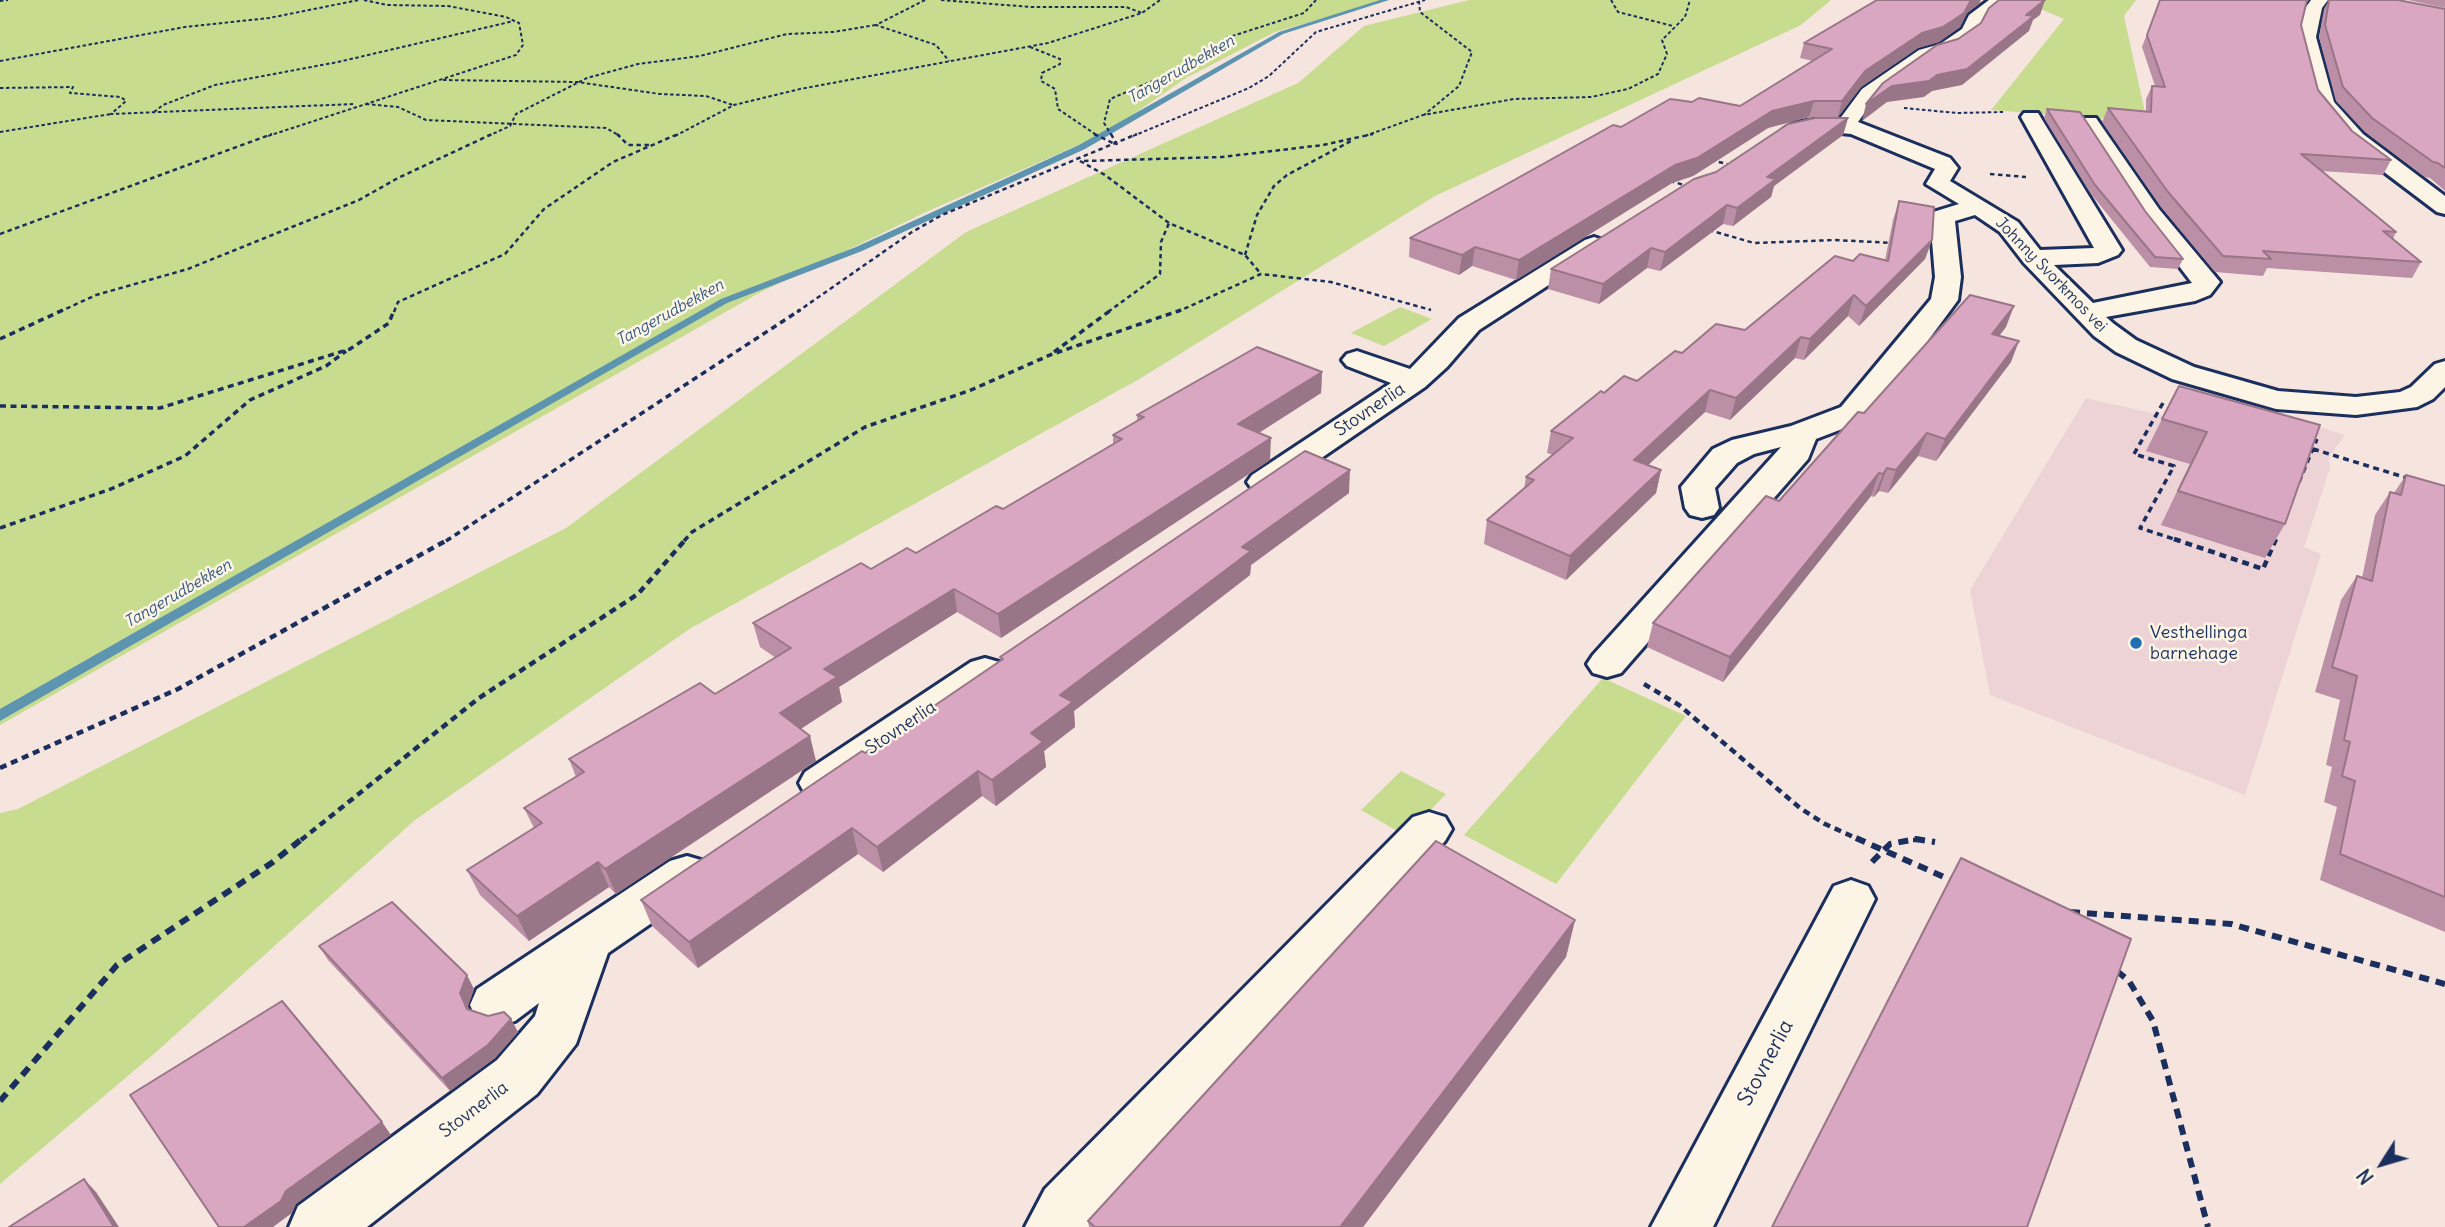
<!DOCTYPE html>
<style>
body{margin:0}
#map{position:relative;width:2445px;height:1227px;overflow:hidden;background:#f5e5de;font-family:Delius,sans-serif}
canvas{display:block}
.north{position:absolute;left:2347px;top:1129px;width:70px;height:70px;-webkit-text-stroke:5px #fcf5e5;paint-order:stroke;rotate:233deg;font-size:19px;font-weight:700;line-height:28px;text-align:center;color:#1b2f5e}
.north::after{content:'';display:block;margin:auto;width:24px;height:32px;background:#1b2f5e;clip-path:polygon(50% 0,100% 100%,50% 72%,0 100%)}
</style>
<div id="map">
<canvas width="2445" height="1227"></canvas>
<div class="north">N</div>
</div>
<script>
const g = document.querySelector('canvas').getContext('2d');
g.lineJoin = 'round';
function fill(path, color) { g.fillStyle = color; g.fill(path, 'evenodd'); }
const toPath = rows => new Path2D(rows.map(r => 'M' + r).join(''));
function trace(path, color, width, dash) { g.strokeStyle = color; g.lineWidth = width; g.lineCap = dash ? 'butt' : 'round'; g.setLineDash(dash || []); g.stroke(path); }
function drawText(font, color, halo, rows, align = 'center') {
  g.font = font + ' Delius,sans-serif'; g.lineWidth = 5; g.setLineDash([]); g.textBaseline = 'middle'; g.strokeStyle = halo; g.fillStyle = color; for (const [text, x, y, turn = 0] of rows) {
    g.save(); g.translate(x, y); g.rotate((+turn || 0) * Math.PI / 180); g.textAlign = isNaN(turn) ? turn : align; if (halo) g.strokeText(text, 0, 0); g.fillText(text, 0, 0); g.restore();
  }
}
const built = toPath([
 [2086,398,2173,418,2295,419,2345,435,2329,457,2330,468,2304,547,2321,554,2245,795,1990,695,1970,590]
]);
const green = toPath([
 [0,0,1388,0,1275,32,1186,78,1106,133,926,212,759,293,0,725],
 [1469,0,1831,0,1801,25,1435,196,1141,378,691,628,415,820,155,1053,0,1184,0,813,18,809,566,528,966,232,1298,83,1364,26],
 [2020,0,2136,0,2124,16,2147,122,1991,110,2064,19],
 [1400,307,1432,319,1384,346,1351,333],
 [1603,678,1686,716,1556,884,1464,835],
 [1401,771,1446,794,1406,836,1361,810]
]);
const stream = toPath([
 [1380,0,1389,0,1283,34,1085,149,862,251,727,303,0,721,0,709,721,299,856,247,1079,145,1279,32,1380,0]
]);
const pathFar4 = toPath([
 [925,0,876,25,936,45,949,61],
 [941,0,1031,7,1126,7,1142,13],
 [1611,0,1618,12,1673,26],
 [0,1,8,0],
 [1419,1,1420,12,1472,52,1459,86,1424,115],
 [1030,47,1060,59,1060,64,1042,73,1041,81,1055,89,1058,109,1098,136],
 [0,61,185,27,269,18,359,0],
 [443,80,577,82,660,94,706,96,733,105],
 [0,88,73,87,70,93,121,97,126,101,111,114,353,104],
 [366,104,398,107,426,120,606,128,620,136],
 [1904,108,1957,113,2003,112],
 [154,112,163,105,215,85,338,62,514,21],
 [0,132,111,114],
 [268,136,516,55,523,45,519,23,506,17,448,6,387,5,364,0],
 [488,136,510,126,516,114,587,78,638,64,700,56,787,34,833,32,876,25],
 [675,136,734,105,800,89,1048,43,1142,13,1160,0],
 [1112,136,1104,123,1110,99,1214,55,1226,38,1304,13,1316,0],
 [1133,136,1249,88,1269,76,1316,32,1425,0],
 [1365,136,1423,115,1514,99,1591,97,1628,89,1658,74,1667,54,1662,40,1685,17,1690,0]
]);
const pathFar3 = toPath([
 [617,134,628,145,651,145],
 [1094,134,1115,144],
 [1111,134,1117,145],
 [1711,160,1731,165],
 [1080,161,1105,175,1169,223,1245,255,1261,274],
 [1084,161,1222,157,1323,145,1373,134],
 [1990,174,2026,177],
 [1670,181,1688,186],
 [1709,230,1754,243,1835,240,1894,243],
 [0,234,272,134],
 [1245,255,1257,215,1274,186,1287,175,1353,140],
 [59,312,96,295,188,269,359,200,398,178,492,134],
 [394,312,398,302,505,254,544,209,613,162,678,134],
 [797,312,912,232,942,215,1137,134],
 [1108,312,1160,274,1161,242,1169,223],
 [1177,312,1261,274,1331,282,1431,310]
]);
const pathFar2 = toPath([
 [0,339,63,310],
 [1054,352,1111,310],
 [2163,403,2134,454,2174,466,2140,528,2180,541],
 [0,406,160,408,350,349,389,323,394,310],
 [2313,449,2407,478],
 [2299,482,2317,439],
 [0,528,111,489,185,456,250,400,326,366,346,351],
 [446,541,800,310],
 [684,541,692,532,865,427,971,390,1050,355,1181,310]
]);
const pathFar1 = toPath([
 [2174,539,2263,569,2276,539],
 [1644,684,1679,705,1800,808,1825,824,1860,840],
 [0,768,178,689,449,539],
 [301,840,479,698,638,594,686,539],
 [1913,840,1919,840]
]);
const path = toPath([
 [1856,838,1953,881],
 [1872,862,1890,844,1916,839,1935,842],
 [2070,912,2231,924,2445,984],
 [2117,971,2129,981,2153,1021,2208,1227],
 [0,1101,117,965,273,862,303,838]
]);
const minor = toPath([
 [1989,0,2007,0,1982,21,1975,36,1952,52,1931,58,1876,97,1858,122,1950,158,1958,168,1950,181,2018,222,2040,250,2094,248,2021,117,2024,113,2038,113,2122,250,2118,255,2098,263,2054,265,2093,303,2192,283,2143,219,2079,122,2082,118,2096,118,2159,209,2220,282,2210,295,2195,301,2106,317,2114,324,2136,340,2194,367,2278,391,2356,397,2400,392,2411,387,2435,364,2445,361,2445,387,2433,399,2417,407,2356,415,2276,409,2172,379,2116,352,2094,336,2024,263,2000,232,1975,215,1955,221,1961,277,1958,300,1918,354,1863,421,1816,439,1808,459,1621,673,1607,677,1593,673,1587,664,1593,655,1781,447,1754,454,1737,463,1715,488,1719,508,1714,515,1702,518,1690,515,1685,508,1681,487,1713,449,1732,440,1791,426,1841,407,1931,299,1935,277,1930,217,1933,212,1959,204,1926,184,1935,169,1851,134,1821,131,1794,135,1784,129,1794,123,1821,119,1839,120,1862,89,1919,50,1940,44,1962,29,1969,15,1989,0],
 [2311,0,2328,0,2322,8,2316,37,2334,102,2363,134,2445,196,2445,214,2437,212,2347,144,2314,103,2298,37,2306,7,2311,0],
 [1594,237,1603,240,1607,245,1603,250,1479,330,1447,367,1425,387,1276,489,1264,492,1252,489,1247,482,1252,475,1391,383,1347,366,1342,360,1347,354,1357,351,1410,369,1459,318,1585,240,1594,237],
 [985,658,999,662,1005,671,999,680,837,794,821,799,805,794,799,783,805,772,971,662,985,658],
 [1429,812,1445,817,1452,829,1445,841,1089,1227,1025,1227,1045,1189,1413,817,1429,812],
 [687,856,704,861,711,874,704,887,608,953,576,1044,537,1094,367,1227,289,1227,298,1206,497,1060,535,1016,539,1003,515,1021,496,1027,477,1021,470,1005,477,989,670,861,687,856],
 [1851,880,1868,886,1875,899,1713,1227,1651,1227,1834,886,1851,880]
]);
const wall = toPath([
 [2160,0,2309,0,2307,2,2301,25,2318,90,2352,131,2391,160,2383,175,2321,171,2396,232,2393,239,2421,262,2412,278,2267,268,2263,276,2215,272,2161,207,2102,122,2108,108,2146,111,2146,99,2152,86,2155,86,2142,47],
 [2329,0,2398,0,2445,9,2445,191,2430,178,2425,177,2365,132,2336,101,2319,37,2324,9],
 [2408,0,2445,0,2445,8],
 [1979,4,1967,13,1960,27,1939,42,1918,48,1861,87,1838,117,1809,117,1768,128,1693,176,1672,183,1516,280,1472,266,1459,275,1409,257,1410,238,1621,127,1692,102,1740,106,1813,61,1800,58,1804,43],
 [2047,109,2145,211,2183,259,2178,269,2150,267,2091,194,2044,118],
 [1848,118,1843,135,1774,186,1771,197,1733,226,1723,224,1660,271,1647,268,1599,304,1548,289,1551,269,1716,172],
 [1899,201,1932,240,1925,259,1859,326,1848,316,1804,360,1795,358,1730,420,1705,412,1648,465,1661,470,1656,493,1566,580,1484,544,1487,520,1524,489,1526,477,1553,455,1547,453,1551,431,1604,393,1637,381,1682,353,1745,330,1853,261,1885,260,1893,220],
 [2006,327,1999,336,2011,362,1936,461,1918,456,1888,493,1879,491,1874,497,1871,496,1723,682,1647,647,1653,623,1779,501,1864,413],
 [1322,372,1321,393,1259,433,1270,460,1001,638,957,612,839,687,842,702,800,729,816,761,616,894,609,887,529,941,480,895,467,870,534,828,524,808,576,777,569,759,715,694,776,658,760,647,753,623,871,569,916,553,1003,509,1113,444,1113,435,1137,421,1137,415],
 [2162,419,2320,425,2285,524,2265,558,2161,525,2190,464,2146,451],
 [2406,475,2444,486,2445,484,2445,932,2320,880,2337,807,2324,802,2332,767,2326,765,2340,700,2315,692,2341,600,2357,576,2362,578,2375,515,2390,492,2394,493],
 [1349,493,1251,565,1250,575,1074,711,1075,727,1044,751,1046,767,996,806,982,796,883,872,858,854,698,968,652,926,641,900,865,753,1001,660,1000,657],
 [1575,920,1566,957,1363,1227,1089,1227,1088,1221],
 [319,946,474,989,468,1006,469,1010,518,1032,495,1058,450,1091,328,960]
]);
const shadedWall = toPath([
 [1971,0,1981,0,1979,4,1967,13,1960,27,1939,42,1918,48,1861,87,1838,117,1842,101,1865,71],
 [2045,0,2040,15,2033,20,2029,31,1962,85,1932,91,1924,97,1887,102,1862,121,1866,104,1892,86,2026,15],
 [1814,101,1809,117,1768,128,1693,176,1672,183,1516,280,1519,260,1675,165,1772,111],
 [1848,118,1843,135,1774,186,1771,197,1733,226,1737,208,1767,177],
 [1727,205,1723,224,1660,271,1665,252],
 [1932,240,1925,259,1859,326,1866,306],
 [1475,247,1472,266,1459,275,1462,255],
 [1651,248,1647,268,1599,304,1603,284],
 [1854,295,1848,316,1804,360,1810,339],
 [2014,306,2006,327,1984,355,1992,334],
 [1801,337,1795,358,1730,420,1736,398],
 [2019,341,2011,362,1936,461,1945,439],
 [1322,372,1321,393,1238,446,1238,424],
 [1710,390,1705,412,1629,483,1634,460],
 [1927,433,1918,456,1888,493,1896,470],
 [1271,438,1270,460,1001,638,998,614],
 [1887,468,1879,491,1874,497,1883,474],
 [1350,470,1349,493,1251,565,1250,575,1074,711,1075,727,1044,751,1046,767,996,806,992,780,1031,733,1060,695,1242,547],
 [1661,470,1656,493,1566,580,1570,556],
 [1879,473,1871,496,1723,682,1730,657],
 [954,589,957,612,839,687,842,702,787,738,780,713,824,669],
 [810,736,816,761,616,894,605,869],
 [978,771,982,796,883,872,877,847],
 [852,828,858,854,698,968,689,942],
 [598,862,609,887,529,941,517,916],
 [1575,920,1566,957,1363,1227,1340,1227],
 [467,975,474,989,468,1006,475,1022,460,993],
 [511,1019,518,1032,495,1058,450,1091,442,1078],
 [382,1122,391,1135,296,1204,292,1213,273,1227,244,1227,286,1191],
 [84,1179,96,1192,119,1227,114,1227]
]);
const building = toPath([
 [1877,0,1971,0,1964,13,1943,27,1922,33,1865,71,1842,101,1814,101,1772,111,1697,158,1675,165,1519,260,1475,247,1462,255,1410,238,1613,125,1621,127,1670,99,1692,102,1699,98,1740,106,1832,49,1804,43,1877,0],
 [1999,0,2045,0,2026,15,2034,16,1967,69,1937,75,1929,81,1892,86,1866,104,1883,83,1937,45,1958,39,1981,23,1989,8,1999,0],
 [2160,0,2307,0,2301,25,2318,90,2352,131,2391,160,2301,154,2396,232,2383,231,2421,262,2263,251,2271,259,2223,256,2168,192,2108,108,2151,112,2152,86,2165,87,2147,35,2160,0],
 [2329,0,2398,0,2445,9,2445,168,2438,163,2433,162,2372,118,2343,87,2325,25,2329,0],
 [2047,109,2080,112,2145,211,2183,259,2155,257,2095,185,2047,109],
 [1815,118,1848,118,1767,177,1776,179,1737,208,1727,205,1665,252,1651,248,1603,284,1551,269,1694,179,1716,172,1788,124,1815,118],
 [1899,201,1934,207,1932,240,1866,306,1854,295,1810,339,1801,337,1736,398,1710,390,1634,460,1661,470,1570,556,1487,520,1534,480,1526,477,1573,438,1551,431,1601,391,1604,393,1624,376,1637,381,1675,351,1682,353,1716,324,1745,330,1835,256,1853,261,1860,254,1888,261,1899,201],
 [1970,295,2014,306,1992,334,2019,341,1945,439,1927,433,1896,470,1887,468,1883,474,1879,473,1730,657,1653,623,1766,496,1779,501,1858,412,1864,413,1970,295],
 [1257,347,1322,372,1238,424,1271,438,998,614,954,589,824,669,837,677,780,713,810,736,605,869,598,862,517,916,467,870,542,823,524,808,584,772,569,759,700,683,715,694,791,648,753,623,861,563,871,569,907,548,916,553,996,506,1003,509,1122,439,1113,435,1144,417,1137,415,1257,347],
 [2179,386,2320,425,2285,524,2178,491,2207,432,2162,419,2179,386],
 [1305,451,1350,470,1242,547,1251,551,1060,695,1073,702,1031,733,1043,742,992,780,978,771,877,847,852,828,689,942,641,900,862,751,865,753,1003,659,1000,657,1305,451],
 [2406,475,2445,486,2445,897,2340,854,2355,781,2342,776,2350,742,2344,740,2357,676,2332,667,2357,576,2372,581,2390,492,2401,495,2406,475],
 [1436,841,1575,920,1340,1227,1095,1227,1088,1221,1436,841],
 [1961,858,2131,939,2027,1227,1772,1227,1961,858],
 [392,902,467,975,460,993,467,1009,488,1016,504,1012,511,1019,488,1045,442,1078,319,946,392,902],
 [282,1001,382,1122,286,1191,281,1201,244,1227,219,1227,130,1095,282,1001],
 [84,1179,114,1227,9,1227,84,1179]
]);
const markers = [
 [2136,643,7,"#1f6fb2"]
];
const farWaternames = [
 ["Tangerudbekken",1181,70,-30],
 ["Tangerudbekken",670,313,-29],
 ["Tangerudbekken",178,594,-30]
];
const farStreetnames = [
 ["Johnny Svorkmos vei",2051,275,46]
];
const streetNames = [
 ["Stovnerlia",1370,410,-34],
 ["Stovnerlia",901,728,-34],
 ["Stovnerlia",474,1110,-37]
];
const poiNames = [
 ["Vesthellinga",2150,633],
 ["barnehage",2150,654]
];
const nearStreetnames = [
 ["Stovnerlia",1766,1063,-62]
];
fill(built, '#edd2d6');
fill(green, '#c8dc90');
fill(stream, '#5d94b0');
trace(minor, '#1b2f5e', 6);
trace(pathFar4, '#1b2f5e', 2, [3.5, 2.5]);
trace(pathFar3, '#1b2f5e', 2.5, [4.5, 3.5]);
trace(pathFar2, '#1b2f5e', 3.5, [6, 4.5]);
trace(pathFar1, '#1b2f5e', 4.5, [7, 5]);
trace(path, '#1b2f5e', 6, [10, 7]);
fill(minor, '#fcf5e5');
fill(wall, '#bb90a7');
fill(shadedWall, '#997588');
fill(building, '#daa7c2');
trace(building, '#997588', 2);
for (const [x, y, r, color] of markers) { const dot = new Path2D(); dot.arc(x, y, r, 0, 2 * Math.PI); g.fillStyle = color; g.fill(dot); trace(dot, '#fcf5e5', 2.5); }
drawText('italic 16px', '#365980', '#fcf5e5', farWaternames);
drawText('16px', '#1b2f5e', '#fcf5e5', farStreetnames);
drawText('18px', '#1b2f5e', '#fcf5e5', streetNames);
drawText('18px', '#1b2f5e', '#fcf5e5', poiNames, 'left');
drawText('21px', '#1b2f5e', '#fcf5e5', nearStreetnames);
</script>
